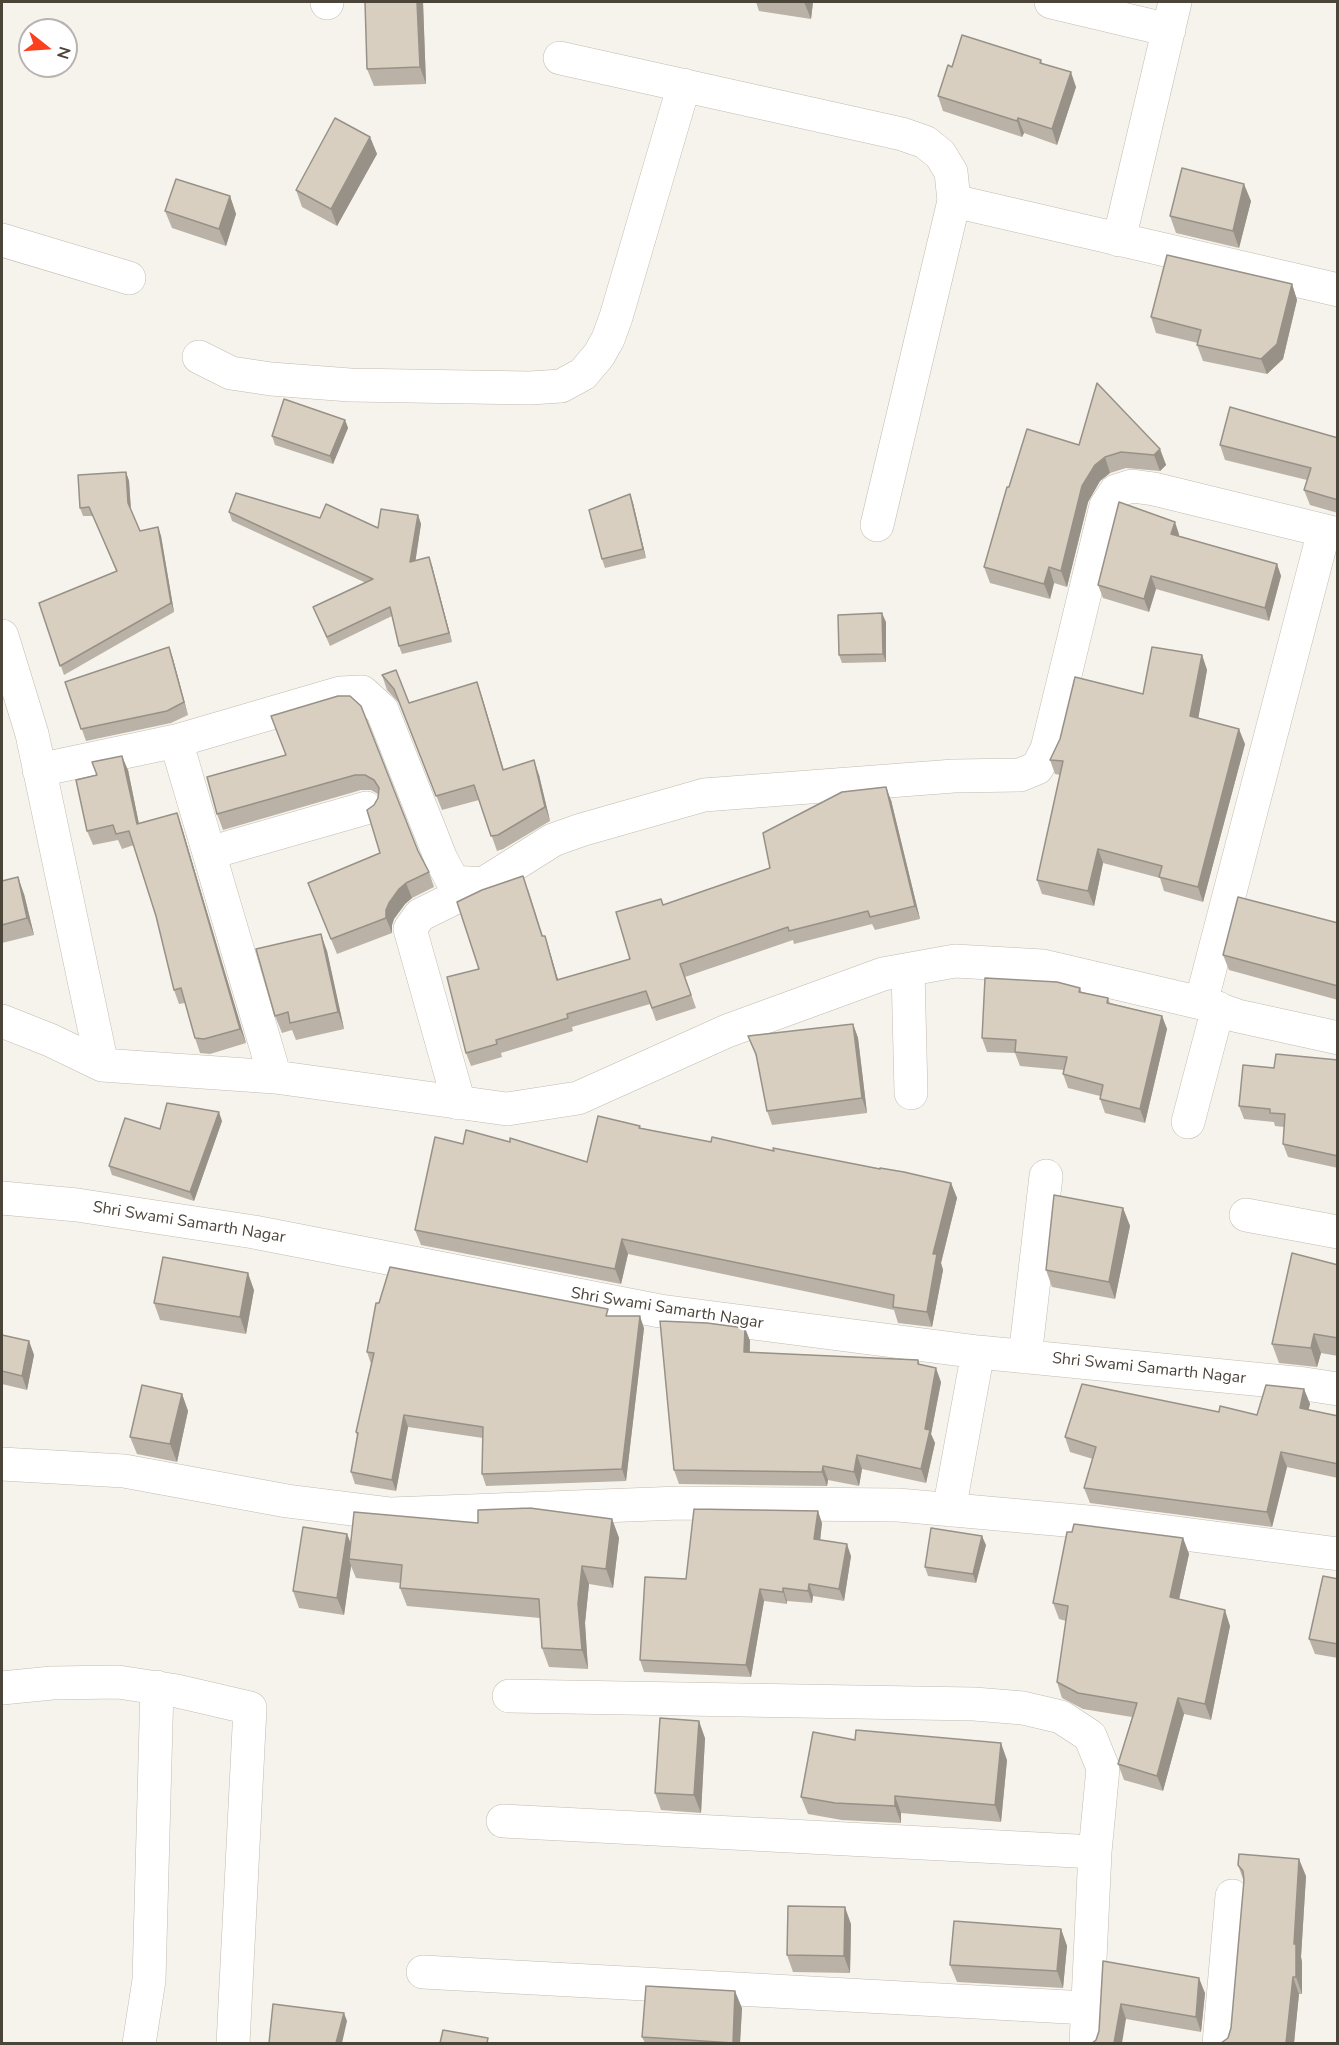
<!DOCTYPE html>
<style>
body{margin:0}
#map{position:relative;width:1339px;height:2045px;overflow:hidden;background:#f6f3ec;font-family:"Nunito Sans",sans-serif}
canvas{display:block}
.frame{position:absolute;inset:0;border:3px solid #4b4439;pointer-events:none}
.north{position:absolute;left:18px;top:18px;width:60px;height:60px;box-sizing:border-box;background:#fff;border:2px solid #b7b4b0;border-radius:50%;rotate:107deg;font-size:16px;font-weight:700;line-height:24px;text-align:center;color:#4b4439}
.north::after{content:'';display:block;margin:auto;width:21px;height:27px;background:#fc3f1d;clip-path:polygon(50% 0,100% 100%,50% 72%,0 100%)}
</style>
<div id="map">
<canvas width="1339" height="2045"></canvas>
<div class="frame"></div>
<div class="north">N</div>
</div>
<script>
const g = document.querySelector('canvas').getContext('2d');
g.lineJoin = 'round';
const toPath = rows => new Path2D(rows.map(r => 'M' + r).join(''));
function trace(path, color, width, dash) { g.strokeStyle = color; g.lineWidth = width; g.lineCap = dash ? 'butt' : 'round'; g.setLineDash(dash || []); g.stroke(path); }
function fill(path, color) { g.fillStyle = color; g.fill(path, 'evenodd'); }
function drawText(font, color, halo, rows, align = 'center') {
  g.font = font + ' "Nunito Sans",sans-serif'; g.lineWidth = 4.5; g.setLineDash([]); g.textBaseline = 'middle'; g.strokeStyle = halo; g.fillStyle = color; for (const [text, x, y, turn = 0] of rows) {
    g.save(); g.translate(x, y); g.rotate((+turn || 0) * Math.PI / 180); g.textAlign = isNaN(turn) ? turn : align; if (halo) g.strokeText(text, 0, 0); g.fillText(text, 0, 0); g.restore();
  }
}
const minor = toPath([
 [1051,2,1169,30],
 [327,3,327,2],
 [560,58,902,134,925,142,940,154,951,172,954,201,877,525],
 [954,201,1338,290],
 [2,240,129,278],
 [1119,240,1175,2],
 [199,357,231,373,271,379,350,385,530,388,561,386,583,374,599,355,608,339,616,317,684,85],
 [2,636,32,734,102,1065],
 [176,741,275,1077],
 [39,770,176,741,340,693,362,692,382,710,441,859,453,882,483,884,553,840,581,830,704,795,954,776,1020,775,1037,768,1047,749,1106,506,1116,491,1132,486,1154,489,1338,534],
 [209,853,366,808],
 [908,970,911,1093],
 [1201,1003,1324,531],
 [2,1021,50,1040,102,1065,275,1077,507,1109,578,1098,727,1031,883,974,955,961,1043,966,1201,1003,1238,1016,1338,1038],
 [459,1103,410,929,420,915,483,884],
 [1188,1122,1218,1008],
 [2,1198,77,1205,254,1232,660,1311,978,1352,1305,1384,1338,1389],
 [1246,1215,1338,1232],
 [1025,1357,1046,1176],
 [2,1464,124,1471,287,1501,391,1514,680,1503,898,1505,1099,1523,1338,1554],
 [949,1510,978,1352],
 [2,1688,52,1683,118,1682,177,1691,250,1708,233,2044],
 [509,1696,974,1704,1023,1708,1061,1717,1090,1736,1103,1768,1095,1852,1086,2044],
 [503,1821,1095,1852],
 [423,1972,1087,2008],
 [139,2044,149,1980,157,1687],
 [1219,2044,1232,1896]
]);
const wall = toPath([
 [423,2,426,84,374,86,367,69],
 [756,2,813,2,811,19,759,11],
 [1041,60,1042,63,1076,87,1057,145,1024,133,1022,137,943,111,938,96,952,67],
 [370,137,377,154,337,226,302,207,296,190],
 [230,196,236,214,226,246,172,228,165,211],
 [1251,201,1239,248,1176,233,1170,216],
 [1292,284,1297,300,1283,359,1267,374,1203,361,1197,345,1198,343,1156,333,1151,317],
 [345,420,348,428,333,464,275,445,272,436],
 [1338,438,1338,513,1310,505,1304,490,1307,480,1225,460,1220,445],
 [1079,445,1160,449,1166,465,1160,471,1126,468,1110,473,1100,481,1088,502,1067,587,1054,583,1050,599,990,583,984,567,1009,487],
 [126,472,129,481,131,510,140,531,158,527,161,536,174,612,64,675,39,603,116,571,93,516,83,516,80,508],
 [630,494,633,503,646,558,605,568,602,559],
 [229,512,320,518,378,528,418,515,421,524,415,561,432,566,452,642,402,654,399,646,392,616,330,646,313,607,366,583,232,521],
 [1179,534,1179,537,1277,564,1281,576,1269,621,1156,589,1149,612,1103,598,1098,585],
 [886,622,886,662,842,663,839,655],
 [169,647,173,659,188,715,171,723,86,741,65,682],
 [1202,655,1207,670,1198,718,1245,744,1203,902,1164,891,1160,878,1103,863,1094,906,1042,894,1037,880,1060,775,1055,774,1050,760,1143,694],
 [382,675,409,703,482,697,504,770,539,775,550,821,503,849,497,851,479,800,442,810,399,703,387,690],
 [338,696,429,872,434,887,412,898,405,904,394,919,392,925,392,933,337,954,308,883,380,853,374,805,378,798,378,794,371,790,361,790,223,830,217,814,286,755],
 [128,770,139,824,177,813,182,828,246,1043,210,1054,200,1053,195,1038,185,1003,179,1004,174,990,156,916,134,845,122,849,118,840,93,845,87,831],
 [891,800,920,919,875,930,872,924,794,944,793,940,685,977,696,1008,656,1021,650,1004,572,1027,573,1031,501,1053,502,1057,471,1066,466,1053,479,969,528,889,543,936,545,936,549,949,558,980,630,959,663,905,770,868],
 [2,881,24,894,34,935,2,943],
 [1338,923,1338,1000,1229,970,1223,955],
 [327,951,344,1029,296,1040,292,1030,282,1033,275,1016],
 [1080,988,1082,993,1108,998,1110,1003,1162,1016,1167,1029,1145,1123,1105,1113,1100,1099,1100,1096,1068,1088,1063,1074,1064,1070,1020,1066,1015,1053,987,1052,982,1038],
 [853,1024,858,1038,867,1113,772,1125,767,1111,757,1059,748,1036],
 [1338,1060,1338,1168,1288,1157,1283,1144,1284,1127,1275,1126,1274,1122,1244,1119,1239,1106,1274,1068],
 [222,1121,194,1201,112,1175,109,1166,160,1129],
 [641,1128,711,1142,774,1151,951,1183,957,1198,941,1263,943,1270,932,1327,898,1323,894,1310,628,1254,621,1284,421,1245,415,1230,463,1144,587,1162],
 [1123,1208,1130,1226,1115,1299,1052,1287,1046,1270],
 [1338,1265,1338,1356,1321,1353,1317,1367,1279,1363,1272,1344],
 [254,1290,246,1334,160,1320,154,1303],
 [610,1316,644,1328,626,1481,486,1486,482,1474,483,1438,408,1427,396,1491,355,1484,351,1472,357,1436,356,1432,371,1364,367,1352],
 [745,1328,750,1341,750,1352,918,1360,920,1365,941,1382,931,1434,935,1443,926,1483,862,1469,859,1486,828,1480,827,1486,679,1484,674,1470],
 [2,1335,29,1341,34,1355,27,1390,2,1384],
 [1304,1389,1310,1404,1308,1410,1338,1416,1338,1478,1287,1467,1272,1527,1090,1503,1084,1488,1093,1459,1070,1452,1065,1437,1219,1412,1257,1415],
 [182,1394,188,1411,177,1462,137,1454,130,1437],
 [612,1519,619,1538,613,1588,589,1584,585,1623,588,1669,549,1667,542,1648,540,1618,407,1606,400,1588,401,1583,356,1578,351,1566,344,1615,299,1608,293,1591,347,1534,351,1544,478,1523],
 [822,1523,820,1540,851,1556,844,1601,813,1596,812,1603,787,1601,787,1604,764,1601,751,1677,644,1672,640,1660,686,1579],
 [1072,1532,1183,1538,1189,1554,1179,1599,1230,1626,1211,1720,1184,1714,1163,1791,1124,1780,1118,1764,1132,1717,1083,1709,1062,1698,1057,1682,1066,1621,1059,1619,1053,1603],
 [986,1545,976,1583,928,1576,925,1567],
 [1338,1579,1338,1658,1315,1654,1309,1639],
 [705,1738,701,1813,661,1810,655,1793],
 [855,1740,1007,1760,1001,1822,901,1813,901,1823,842,1820,808,1814,801,1797],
 [1238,1865,1306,1876,1301,1957,1302,1962,1302,1994,1299,1994,1294,2043,1221,2043,1228,2038,1231,2028,1244,1882],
 [851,1924,850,1973,793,1972,787,1955],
 [1061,1929,1067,1946,1063,1988,957,1982,950,1965],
 [1103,1961,1205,1993,1201,2032,1126,2019,1096,2040,1099,2031],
 [742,2008,740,2043,645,2043,642,2037]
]);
const shadedWall = toPath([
 [417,2,423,2,426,84,420,67],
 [804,2,813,2,811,19],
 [1071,72,1076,87,1057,145,1052,129],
 [1018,118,1024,133,1022,137,1017,121],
 [370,137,377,154,337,226,331,209],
 [1244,184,1251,201,1239,248,1233,231],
 [230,196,236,214,226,246,219,229],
 [1292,284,1297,300,1283,359,1267,374,1261,359],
 [345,420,348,428,333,464,330,456],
 [1160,449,1166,465,1160,471,1154,455],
 [1105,457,1110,473,1100,481,1088,502,1067,587,1061,571,1082,486,1095,465],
 [126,472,129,481,131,511,128,503],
 [630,494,633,503,646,558,643,549],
 [418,515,421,524,414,571,410,562],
 [1175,522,1179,534,1175,547,1171,534],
 [158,527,161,536,174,612,171,603],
 [429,557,432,566,452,642,449,633],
 [1277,564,1281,576,1269,621,1265,608],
 [1049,567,1054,583,1050,599,1044,584],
 [1151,576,1156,589,1149,612,1144,599],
 [882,613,886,622,886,662,883,654],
 [169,647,173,659,188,715,184,702],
 [1202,655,1207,670,1196,731,1190,716],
 [477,682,482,697,508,785,503,770],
 [1239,729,1245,744,1203,902,1198,887],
 [122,756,128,770,142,839,137,824],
 [534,760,539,775,550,821,545,807],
 [886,787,891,800,920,919,915,906],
 [177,813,182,828,246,1043,240,1029],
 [1098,849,1103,863,1094,906,1088,891],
 [18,877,24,894,34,935,27,918],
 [406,883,412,898,405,904,394,919,392,925,392,933,386,918,386,910,389,903,399,889],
 [321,934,327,951,344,1029,338,1012],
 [545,936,549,949,562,993,557,980],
 [1162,1016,1167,1029,1145,1123,1140,1109],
 [853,1024,858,1038,867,1113,862,1098],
 [219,1112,222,1121,194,1201,190,1192],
 [951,1183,957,1198,941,1263,943,1270,932,1327,927,1312,933,1254],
 [1123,1208,1130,1226,1115,1299,1109,1282],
 [622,1239,628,1254,621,1284,615,1269],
 [248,1273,254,1290,246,1334,240,1317],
 [640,1316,644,1328,626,1481,622,1469],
 [745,1328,750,1341,749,1366,744,1352],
 [1314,1334,1321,1353,1317,1367,1311,1348],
 [29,1341,34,1355,27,1390,22,1376],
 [936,1368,941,1382,931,1434,935,1443,926,1483,921,1469,925,1429],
 [1304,1389,1310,1404,1305,1423,1300,1408],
 [182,1394,188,1411,177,1462,170,1444],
 [404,1415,408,1427,396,1491,392,1480],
 [1281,1452,1287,1467,1272,1527,1267,1512],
 [857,1455,862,1469,859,1486,854,1472],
 [823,1466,828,1480,827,1486,822,1472],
 [818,1511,822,1523,819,1551,814,1539],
 [612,1519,619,1538,613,1588,606,1569],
 [347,1534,354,1552,349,1559,351,1566,344,1615,337,1598],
 [982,1536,986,1545,976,1583,973,1574],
 [1183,1538,1189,1554,1176,1613,1170,1597],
 [847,1544,851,1556,844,1601,839,1589],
 [582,1566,589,1584,585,1623,588,1669,582,1650,578,1604],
 [809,1584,813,1596,812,1603,808,1591],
 [783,1588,787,1601,787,1604,783,1592],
 [760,1589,764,1601,751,1677,746,1665],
 [1225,1610,1230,1626,1211,1720,1205,1704],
 [1178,1698,1184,1714,1163,1791,1157,1776],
 [699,1721,705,1738,701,1813,694,1795],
 [1001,1743,1007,1760,1001,1822,995,1805],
 [895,1796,901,1813,901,1823,895,1806],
 [1299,1859,1306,1876,1301,1957,1302,1962,1302,1994,1296,1977,1294,1944],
 [845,1907,851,1924,850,1973,844,1956],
 [1061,1929,1067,1946,1063,1988,1057,1971],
 [1293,1977,1299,1994,1294,2043,1286,2043],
 [1199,1978,1205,1993,1201,2032,1196,2017],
 [735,1991,742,2008,740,2043,733,2043],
 [1121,2004,1126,2019,1122,2043,1114,2043],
 [344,2013,347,2021,342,2043,336,2043]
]);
const building = toPath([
 [365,2,417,2,420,67,367,69,365,2],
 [962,35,1041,60,1040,63,1071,72,1052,129,1018,118,1017,121,938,96,948,65,952,67,962,35],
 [335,118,370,137,331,209,296,190,335,118],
 [1182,168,1244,184,1233,231,1170,216,1182,168],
 [176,179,230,196,219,229,165,211,176,179],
 [1167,255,1292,284,1277,344,1261,359,1197,345,1201,330,1151,317,1167,255],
 [1097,383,1160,449,1154,455,1121,452,1105,457,1095,465,1082,486,1061,571,1049,567,1044,584,984,567,1007,487,1009,487,1027,429,1079,445,1097,383],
 [284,399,345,420,330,456,272,436,284,399],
 [1230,407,1338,438,1338,500,1304,490,1311,468,1220,445,1230,407],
 [126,472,128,503,140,531,158,527,171,603,60,666,39,603,117,571,89,507,80,508,78,475,126,472],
 [236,493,320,518,326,504,378,528,381,509,418,515,410,562,429,557,449,633,399,646,390,607,327,637,313,607,373,579,229,512,236,493],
 [630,494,643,549,602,559,589,510,630,494],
 [1119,502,1175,522,1171,534,1277,564,1265,608,1151,576,1144,599,1098,585,1119,502],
 [882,613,883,654,839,655,838,615,882,613],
 [169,647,184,702,167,711,81,729,65,682,169,647],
 [1152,647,1202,655,1190,716,1239,729,1198,887,1159,877,1162,866,1098,849,1088,891,1037,880,1063,761,1050,760,1060,739,1075,677,1143,694,1152,647],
 [396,670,409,703,477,682,503,770,534,760,545,807,498,835,491,836,474,785,436,796,394,689,382,675,396,670],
 [338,696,350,696,361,706,418,851,429,872,406,883,399,889,389,903,386,910,386,918,331,939,308,883,380,853,367,810,374,805,378,798,379,788,374,780,365,775,355,775,217,814,207,777,286,755,271,716,338,696],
 [122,756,137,824,177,813,240,1029,204,1039,195,1038,181,988,174,990,156,916,129,831,116,834,113,825,87,831,76,780,97,775,92,762,122,756],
 [886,787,915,906,870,917,868,911,789,931,788,927,680,964,691,995,652,1008,646,991,567,1014,568,1018,496,1040,497,1044,466,1053,447,977,479,969,457,902,482,890,523,876,542,936,545,936,557,980,630,959,616,912,661,899,663,905,770,868,763,833,842,792,886,787],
 [18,877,27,918,2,925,2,881,18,877],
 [1238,897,1338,923,1338,986,1223,955,1238,897],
 [321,934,338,1012,290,1023,288,1012,275,1016,256,949,321,934],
 [985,978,1057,982,1080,988,1079,992,1108,998,1107,1003,1162,1016,1140,1109,1100,1099,1103,1085,1063,1074,1067,1057,1015,1052,1016,1040,982,1038,985,978],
 [853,1024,862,1098,767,1111,756,1054,748,1036,853,1024],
 [1276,1054,1338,1060,1338,1156,1283,1144,1285,1114,1270,1113,1270,1109,1239,1106,1243,1065,1274,1068,1276,1054],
 [167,1103,219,1112,190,1192,109,1166,125,1118,160,1129,167,1103],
 [598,1116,640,1126,639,1128,711,1142,712,1137,774,1151,773,1148,880,1169,880,1168,904,1172,951,1183,933,1254,937,1254,927,1312,893,1307,894,1295,622,1239,615,1269,415,1230,435,1137,463,1144,466,1130,510,1142,510,1138,587,1162,598,1116],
 [1054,1195,1123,1208,1109,1282,1046,1270,1054,1195],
 [1292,1253,1338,1265,1338,1338,1314,1334,1311,1348,1272,1344,1292,1253],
 [163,1257,248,1273,240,1317,154,1303,163,1257],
 [390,1267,608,1309,606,1316,640,1316,622,1469,482,1474,483,1427,404,1415,392,1480,351,1472,358,1433,356,1432,374,1353,367,1352,376,1303,379,1303,390,1267],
 [660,1321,707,1323,745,1328,744,1352,918,1360,918,1364,936,1368,925,1429,930,1430,921,1469,857,1455,854,1472,823,1466,822,1472,674,1470,660,1321],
 [2,1335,29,1341,22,1376,2,1371,2,1335],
 [1082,1384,1219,1412,1220,1406,1257,1415,1266,1385,1304,1389,1300,1408,1338,1416,1338,1464,1281,1452,1267,1512,1084,1488,1096,1447,1065,1437,1082,1384],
 [142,1385,182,1394,170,1444,130,1437,142,1385],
 [530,1508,612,1519,606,1569,582,1566,578,1604,582,1650,542,1648,539,1599,400,1588,402,1565,349,1559,354,1512,478,1523,478,1510,530,1508],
 [694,1509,818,1511,814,1539,847,1544,839,1589,809,1584,808,1591,783,1588,783,1592,760,1589,746,1665,640,1660,645,1577,686,1579,694,1509],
 [1074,1524,1183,1538,1170,1597,1225,1610,1205,1704,1178,1698,1157,1776,1118,1764,1137,1703,1078,1693,1057,1682,1068,1606,1053,1603,1067,1532,1072,1532,1074,1524],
 [303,1527,347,1534,337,1598,293,1591,303,1527],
 [931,1528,982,1536,973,1574,925,1567,931,1528],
 [1323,1576,1338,1579,1338,1644,1309,1639,1323,1576],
 [660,1718,699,1721,694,1795,655,1793,660,1718],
 [856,1730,1001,1743,995,1805,895,1796,895,1806,835,1803,801,1797,813,1732,855,1740,856,1730],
 [1239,1854,1299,1859,1294,1944,1296,1944,1296,1977,1293,1977,1286,2043,1221,2043,1228,2038,1231,2028,1244,1880,1243,1871,1238,1865,1239,1854],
 [788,1906,845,1907,844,1956,787,1955,788,1906],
 [954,1921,1061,1929,1057,1971,950,1965,954,1921],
 [1103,1961,1199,1978,1196,2017,1121,2004,1114,2043,1092,2043,1096,2040,1099,2031,1103,1961],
 [646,1986,735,1991,733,2043,642,2037,646,1986],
 [273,2004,344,2013,336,2043,269,2043,273,2004],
 [443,2030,488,2038,487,2043,440,2043,443,2030]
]);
const streetNames = [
 ["Shri Swami Samarth Nagar",189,1223,9],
 ["Shri Swami Samarth Nagar",667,1309,9],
 ["Shri Swami Samarth Nagar",1149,1369,6]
];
trace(minor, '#c2bbae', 34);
trace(minor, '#fff', 33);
fill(wall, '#bab2a6');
fill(shadedWall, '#979187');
fill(building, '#d8cfc1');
trace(building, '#979187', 1.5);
drawText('16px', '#4b4439', '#fff', streetNames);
</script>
